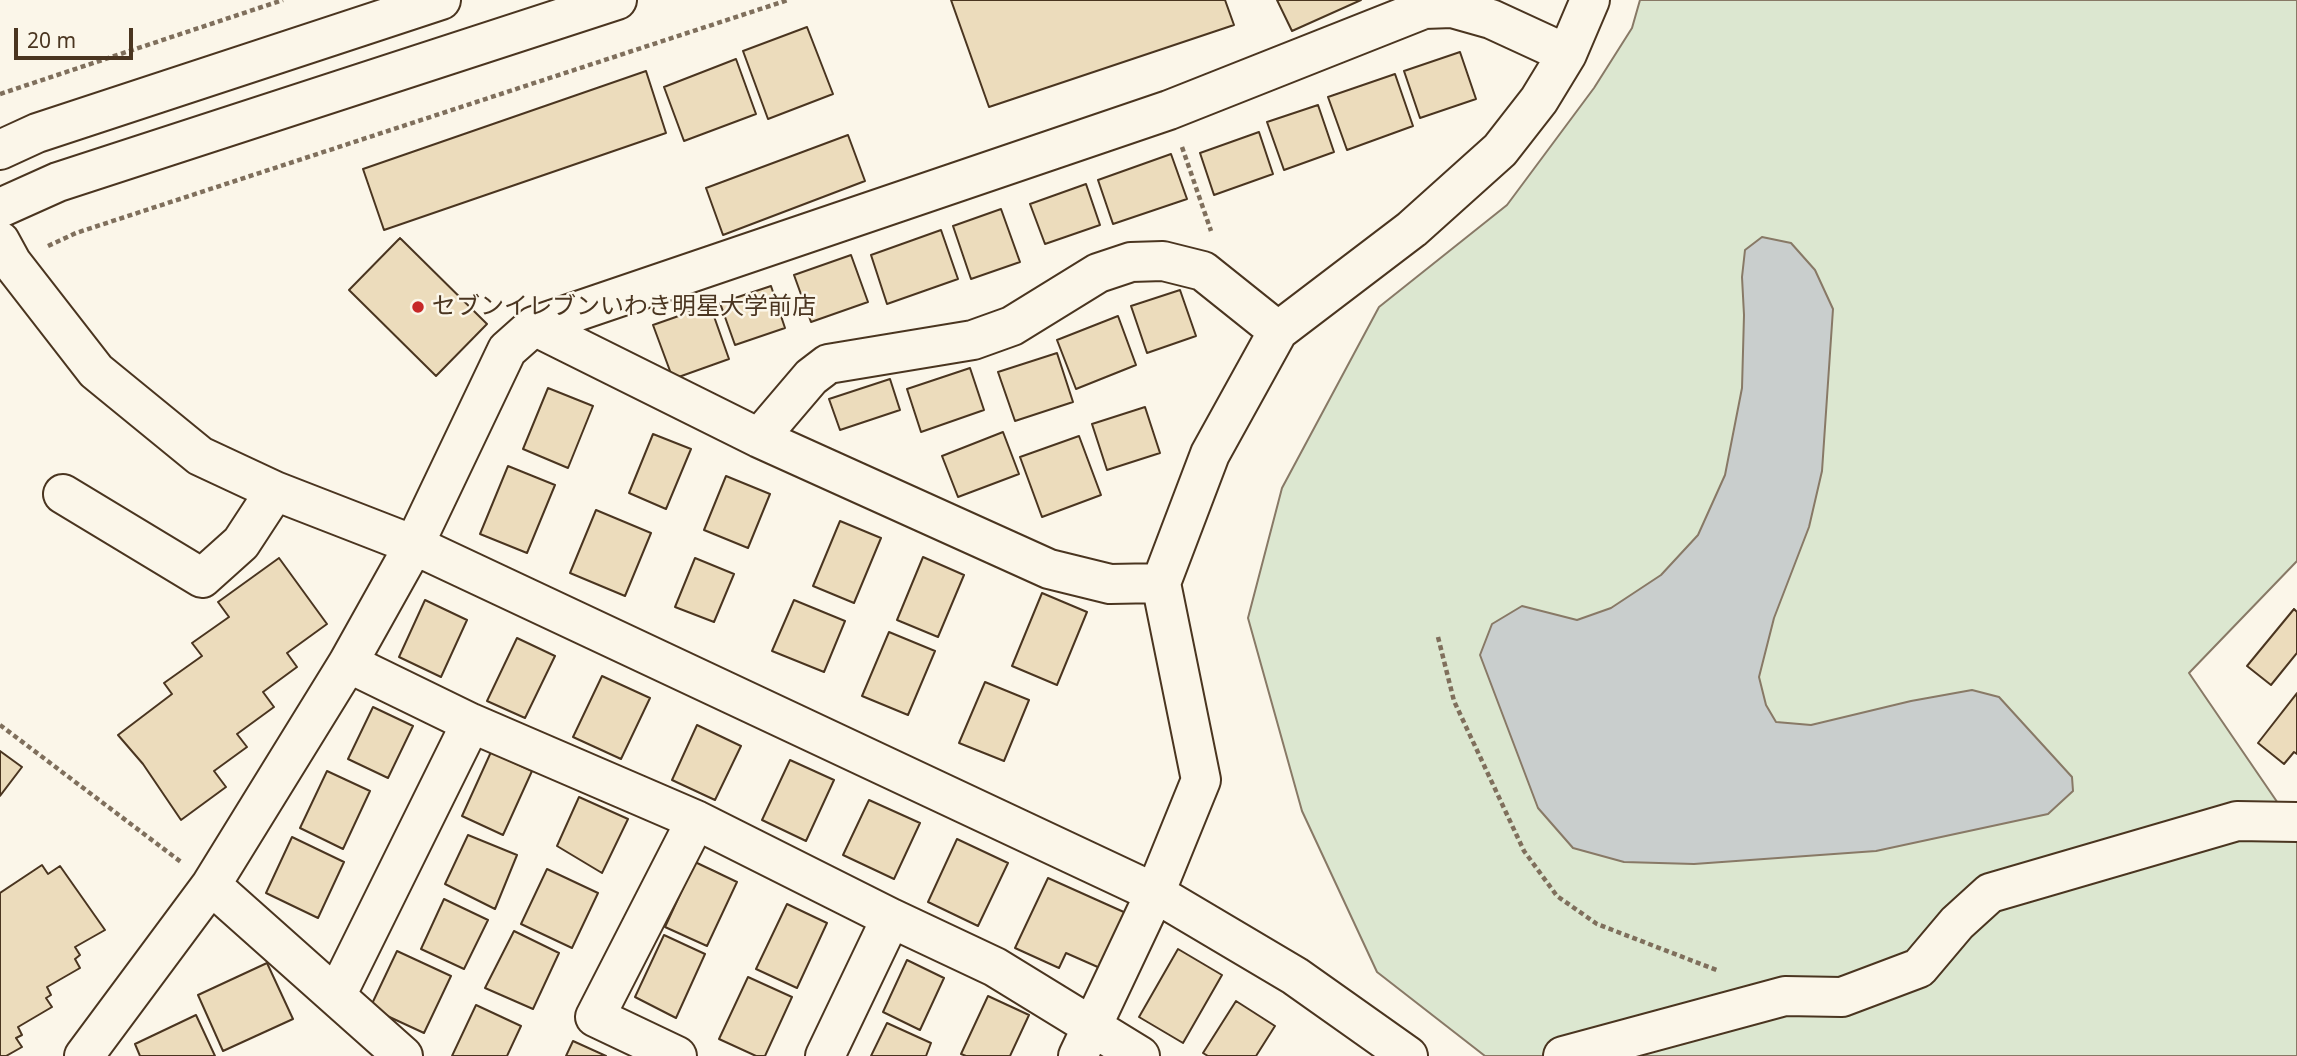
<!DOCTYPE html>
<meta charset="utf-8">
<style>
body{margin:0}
#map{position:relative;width:2297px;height:1056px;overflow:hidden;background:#fbf6e9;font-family:"Noto Sans",sans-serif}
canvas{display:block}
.scale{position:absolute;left:14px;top:28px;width:119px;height:32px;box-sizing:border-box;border:4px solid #4a3520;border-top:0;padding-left:9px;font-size:21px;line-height:24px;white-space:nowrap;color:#4a3520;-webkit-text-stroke:5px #fbf6e9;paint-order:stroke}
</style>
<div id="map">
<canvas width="2297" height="1056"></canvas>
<div class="scale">20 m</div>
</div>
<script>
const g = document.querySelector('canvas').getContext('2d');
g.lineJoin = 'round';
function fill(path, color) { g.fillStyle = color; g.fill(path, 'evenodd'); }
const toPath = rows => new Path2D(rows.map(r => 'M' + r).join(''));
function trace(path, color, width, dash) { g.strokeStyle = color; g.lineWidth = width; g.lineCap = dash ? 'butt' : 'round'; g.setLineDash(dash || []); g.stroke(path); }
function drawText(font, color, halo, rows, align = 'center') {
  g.font = font + ' "Noto Sans","Noto Sans JP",sans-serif'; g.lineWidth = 5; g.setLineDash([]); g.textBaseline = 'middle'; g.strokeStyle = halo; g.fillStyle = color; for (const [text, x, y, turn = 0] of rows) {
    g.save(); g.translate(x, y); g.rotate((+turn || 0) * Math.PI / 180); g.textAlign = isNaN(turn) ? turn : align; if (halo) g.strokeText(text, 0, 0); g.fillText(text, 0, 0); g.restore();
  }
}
const green = toPath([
 [1640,0,2297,0,2297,561,2189,673,2297,831,2297,1056,1485,1056,1377,972,1302,811,1248,618,1282,488,1379,307,1507,205,1594,88,1632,28,1640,0]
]);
const water = toPath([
 [1762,237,1791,243,1815,270,1833,309,1822,471,1809,527,1774,618,1759,677,1766,705,1776,722,1811,725,1911,701,1972,690,1999,697,2072,777,2073,791,2048,814,1876,851,1694,864,1624,862,1573,848,1538,808,1480,655,1492,624,1522,606,1577,620,1611,608,1661,575,1698,535,1725,475,1742,388,1744,315,1742,277,1745,250,1762,237]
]);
const building = toPath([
 [951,0,1225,0,1234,25,989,107,951,0],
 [1277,0,1361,0,1292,31,1277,0],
 [807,27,833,94,768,119,743,51,807,27],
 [1460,52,1476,99,1420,118,1404,71,1460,52],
 [736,59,756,114,684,141,664,87,736,59],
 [646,71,666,133,384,230,363,169,646,71],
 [1395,74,1413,126,1347,150,1328,97,1395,74],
 [1318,105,1334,152,1284,170,1267,122,1318,105],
 [1259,132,1273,174,1214,195,1200,153,1259,132],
 [848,135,865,181,723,235,706,188,848,135],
 [1171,154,1187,199,1113,224,1098,180,1171,154],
 [1086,184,1100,225,1045,244,1030,204,1086,184],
 [1001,209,1020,262,971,279,953,226,1001,209],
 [941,230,958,279,887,304,871,255,941,230],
 [400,238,487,324,436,376,349,290,400,238],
 [851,255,868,302,811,322,794,275,851,255],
 [771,286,785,328,735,345,720,303,771,286],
 [1180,290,1196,336,1147,353,1131,306,1180,290],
 [710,305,729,359,673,379,653,325,710,305],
 [1118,316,1136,365,1076,389,1057,340,1118,316],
 [1057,353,1073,402,1015,421,998,372,1057,353],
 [970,368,984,410,921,432,907,389,970,368],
 [890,379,900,410,840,430,829,399,890,379],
 [548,388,593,406,568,468,523,449,548,388],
 [1145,407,1160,453,1107,470,1092,424,1145,407],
 [1003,432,1019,474,958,497,942,456,1003,432],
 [653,434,691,449,666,509,629,493,653,434],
 [1079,436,1101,495,1042,517,1020,457,1079,436],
 [508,466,555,485,527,553,480,534,508,466],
 [726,476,770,494,748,548,704,530,726,476],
 [596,510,651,533,625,596,570,573,596,510],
 [840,521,881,538,854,603,813,586,840,521],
 [923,557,964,575,938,637,897,620,923,557],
 [279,558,327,624,287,653,297,667,263,692,274,707,237,734,247,747,214,771,226,787,181,820,143,764,118,735,172,694,164,683,202,656,192,643,229,617,218,602,279,558],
 [695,558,734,574,714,622,675,607,695,558],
 [1042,593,1087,612,1057,685,1012,666,1042,593],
 [425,600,467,620,441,677,399,657,425,600],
 [794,600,845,621,824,672,772,651,794,600],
 [2294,609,2297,612,2297,653,2271,685,2247,666,2294,609],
 [889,632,935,651,908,715,862,696,889,632],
 [517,638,555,656,525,718,487,701,517,638],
 [602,676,650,698,621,759,573,737,602,676],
 [985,682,1029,700,1004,761,959,743,985,682],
 [2297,693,2297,754,2294,752,2284,764,2258,743,2297,693],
 [373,707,413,726,388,778,348,759,373,707],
 [697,725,741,746,715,800,672,780,697,725],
 [0,751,22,767,0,796,0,751],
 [491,752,532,771,503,835,462,816,491,752],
 [790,760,834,780,806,841,762,820,790,760],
 [327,771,370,791,343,849,300,828,327,771],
 [579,797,628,819,602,873,557,846,579,797],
 [869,800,920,823,894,879,843,855,869,800],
 [468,835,517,855,495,909,445,884,468,835],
 [292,837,344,862,318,918,266,893,292,837],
 [957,839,1008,863,978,926,928,902,957,839],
 [695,862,737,882,707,946,665,927,695,862],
 [42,865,48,874,60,866,105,930,75,947,80,955,75,959,80,968,47,987,51,995,46,998,52,1007,18,1027,22,1035,16,1038,22,1047,6,1056,0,1056,0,893,42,865],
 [547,869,598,893,572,948,521,924,547,869],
 [1048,878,1126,913,1100,968,1066,953,1059,968,1015,948,1048,878],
 [444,899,488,920,464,969,421,949,444,899],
 [787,904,827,923,797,988,756,969,787,904],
 [514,931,559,953,533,1009,485,988,514,931],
 [664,935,705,954,676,1018,635,997,664,935],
 [1178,949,1222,975,1183,1043,1139,1017,1178,949],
 [397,951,451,976,424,1033,370,1008,397,951],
 [907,960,944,978,920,1030,883,1012,907,960],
 [267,963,293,1019,223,1051,198,995,267,963],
 [748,977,792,997,765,1056,756,1056,719,1039,748,977],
 [988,996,1029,1015,1010,1056,966,1056,961,1054,988,996],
 [1236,1001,1275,1026,1256,1056,1208,1056,1203,1053,1236,1001],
 [476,1005,521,1026,507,1056,452,1056,476,1005],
 [196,1015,215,1056,140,1056,135,1044,196,1015],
 [887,1023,931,1043,926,1056,871,1056,887,1023],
 [573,1041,606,1056,566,1056,573,1041]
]);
const path = toPath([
 [0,94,283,0],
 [1182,147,1211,231],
 [48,246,76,233,788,0],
 [1438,637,1454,701,1524,851,1557,896,1597,924,1719,971],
 [0,725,181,862]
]);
const minor = toPath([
 [0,150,37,133,441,0],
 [0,208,58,182,617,0],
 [0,241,12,263,96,371,200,456,275,491,414,545,1155,893,1295,976,1408,1056],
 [534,326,759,438,1049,569,1110,584,1161,583],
 [759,438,811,377,828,364,973,340,1012,326,1098,273,1131,262,1163,261,1203,271,1278,331],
 [63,494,202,578,241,543,275,491],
 [348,663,471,723,696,820,891,918,995,967,1140,1056],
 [211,885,403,1056],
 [336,996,471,723],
 [84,1056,211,885,348,663,414,545,507,350,534,326,1169,110,1424,9,1452,8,1491,19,1567,54],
 [677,1056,595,1017,696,820],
 [825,1056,891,918],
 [1078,1056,1155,893,1201,780,1161,583,1210,454,1278,331,1412,229,1500,150,1539,100,1567,54,1590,0],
 [1563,1056,1785,996,1842,997,1919,968,1957,923,1990,893,2237,821,2297,822]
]);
const markers = [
 [418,307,7,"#c62828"]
];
const poiNames = [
 ["セブンイレブンいわき明星大学前店",432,307]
];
fill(green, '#dce7d0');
trace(green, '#887966', 2);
fill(water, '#c9cecd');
trace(water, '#887966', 2);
fill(building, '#ecdcbc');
trace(building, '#4a3520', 2);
trace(minor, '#4a3520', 42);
trace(path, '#7f6f5c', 4.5, [5, 3.5]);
trace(minor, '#fbf6e9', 38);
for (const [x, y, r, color] of markers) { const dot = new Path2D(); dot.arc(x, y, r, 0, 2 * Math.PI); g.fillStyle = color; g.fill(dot); trace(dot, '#fbf6e9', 2.5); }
drawText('24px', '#4a3520', '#fbf6e9', poiNames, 'left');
</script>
